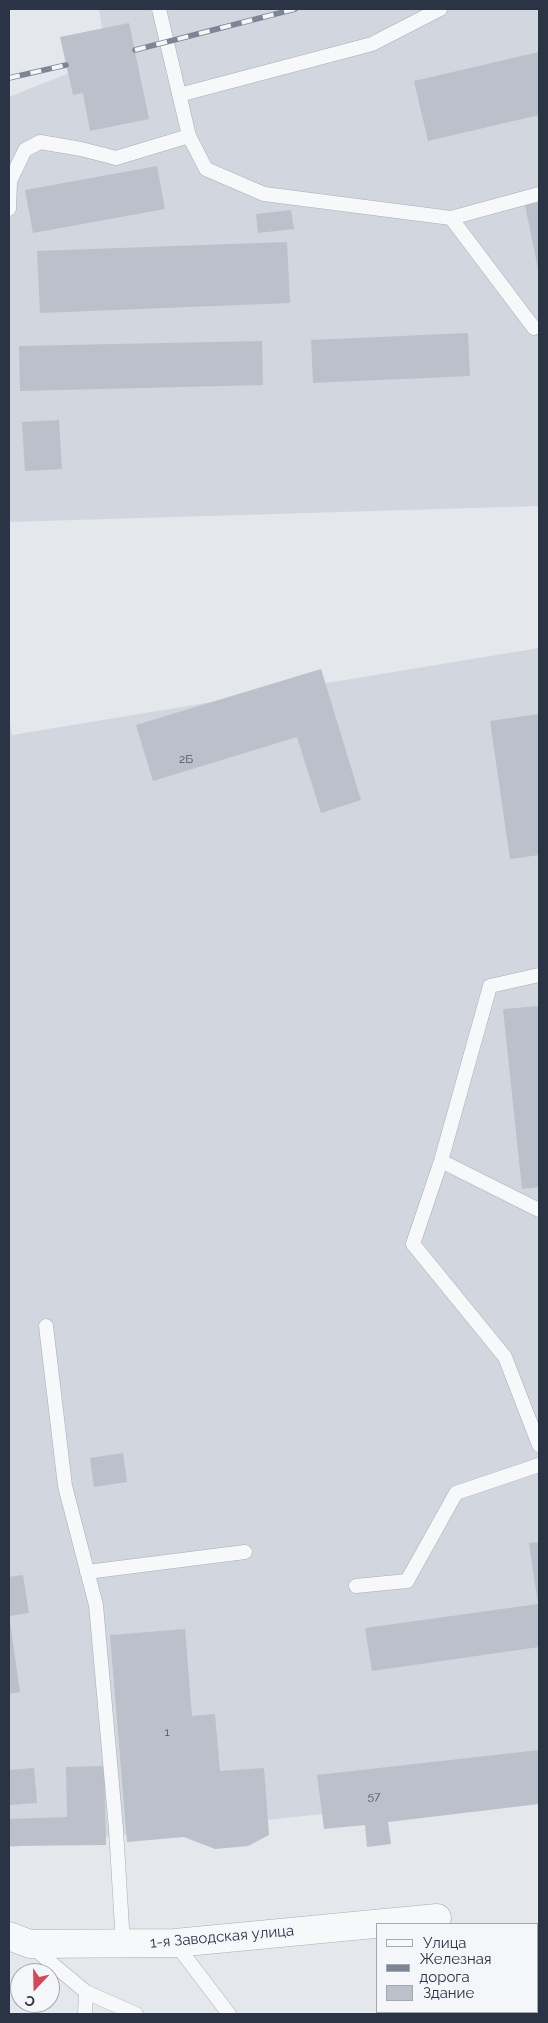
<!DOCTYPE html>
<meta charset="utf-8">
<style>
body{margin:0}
#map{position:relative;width:548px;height:2023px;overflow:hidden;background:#e4e7ec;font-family:Raleway,sans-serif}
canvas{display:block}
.frame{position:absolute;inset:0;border:10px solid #2b3445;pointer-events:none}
.legend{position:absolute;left:376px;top:1923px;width:162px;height:90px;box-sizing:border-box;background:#f4f6f9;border:1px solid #a4a8b1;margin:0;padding:6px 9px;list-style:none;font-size:15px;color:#2b3445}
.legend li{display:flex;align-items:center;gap:10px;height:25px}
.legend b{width:25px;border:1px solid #a4a8b1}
.north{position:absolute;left:10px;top:1963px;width:50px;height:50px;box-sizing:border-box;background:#f4f6f9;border:1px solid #a4a8b1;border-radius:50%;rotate:201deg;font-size:14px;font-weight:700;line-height:20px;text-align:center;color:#2b3445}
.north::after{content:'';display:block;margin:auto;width:18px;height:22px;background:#d1495b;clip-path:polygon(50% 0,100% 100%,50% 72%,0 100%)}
</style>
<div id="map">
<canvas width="548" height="2023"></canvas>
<div class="frame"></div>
<ul class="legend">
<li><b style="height:6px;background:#f7f8fa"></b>Улица</li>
<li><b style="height:6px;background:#7d8696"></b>Железная дорога</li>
<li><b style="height:14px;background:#bbc0ca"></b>Здание</li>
</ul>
<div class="north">С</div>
</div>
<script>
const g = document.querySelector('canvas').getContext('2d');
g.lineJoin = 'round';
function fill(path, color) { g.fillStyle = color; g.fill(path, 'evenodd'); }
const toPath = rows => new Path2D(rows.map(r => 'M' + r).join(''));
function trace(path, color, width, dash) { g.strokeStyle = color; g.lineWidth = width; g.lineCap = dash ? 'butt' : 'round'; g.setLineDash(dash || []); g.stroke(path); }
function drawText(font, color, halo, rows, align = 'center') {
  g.font = font + ' Raleway,sans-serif'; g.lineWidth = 5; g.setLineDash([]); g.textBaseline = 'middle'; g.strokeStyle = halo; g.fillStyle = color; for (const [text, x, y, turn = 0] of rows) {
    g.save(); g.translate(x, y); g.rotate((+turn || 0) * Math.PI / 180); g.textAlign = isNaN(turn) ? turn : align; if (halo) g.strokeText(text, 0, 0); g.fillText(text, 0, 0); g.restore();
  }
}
const built = toPath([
 [99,9,539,9,539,506,9,522,9,97,107,58],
 [539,648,539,1791,12,1847,9,1825,9,716,12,735]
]);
const building = toPath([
 [129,23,149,119,90,131,83,93,73,95,60,37],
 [539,52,539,115,428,141,414,81],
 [157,166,165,209,33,233,25,190],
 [539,202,539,269,538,269,525,205],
 [291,210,294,229,258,233,256,214],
 [287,242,290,303,40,313,37,251],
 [468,333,470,376,313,383,311,340],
 [262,341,263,385,20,391,19,346],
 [59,420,62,469,25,471,22,422],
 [321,669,361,800,321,813,297,737,153,781,136,725],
 [539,714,539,855,510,859,490,721],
 [539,1006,539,1187,522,1189,503,1009],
 [123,1453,127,1482,94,1487,90,1458],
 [539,1542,539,1647,372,1671,365,1628,538,1604,529,1543],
 [23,1575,29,1613,9,1616,9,1577],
 [10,1622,20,1692,9,1694,9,1623],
 [185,1629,192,1716,215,1714,220,1771,264,1768,269,1835,248,1846,215,1849,184,1837,127,1842,110,1635],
 [539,1750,539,1804,388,1822,391,1844,367,1847,365,1825,324,1829,317,1775],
 [104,1766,106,1845,9,1846,9,1819,67,1817,66,1767],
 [34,1768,37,1803,9,1805,9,1770]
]);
const lane = toPath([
 [159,9,189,136,206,169,264,194,451,218,534,328],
 [179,95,372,44,440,9],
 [9,209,10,181,25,150,40,142,81,149,116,158,189,136],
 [451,218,539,194],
 [539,975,490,986,441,1161,413,1244,505,1357,539,1445],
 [441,1161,539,1210],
 [46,1326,65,1486,96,1605,116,1829,123,1944],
 [87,1572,245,1552],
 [356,1586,407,1581,456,1493,539,1465],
 [175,1943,229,2014],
 [31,1946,86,1992,136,2014],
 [537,1947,539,1945],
 [85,2014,86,1992],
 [453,2014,457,2012]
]);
const street = toPath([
 [9,1936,30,1944,175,1943,437,1918]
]);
const rail = toPath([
 [135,50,295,9],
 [9,78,66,65]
]);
const numberNames = [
 ["2Б",186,759],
 ["1",167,1732],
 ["57",374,1796]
];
const streetNames = [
 ["1-я Заводская улица",222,1937,-5]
];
fill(built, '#d2d6de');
fill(building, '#bbc0ca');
trace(lane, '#a9aeb7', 15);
trace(street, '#a9aeb7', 29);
trace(lane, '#f7f8fa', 14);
trace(street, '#f7f8fa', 28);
trace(rail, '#7d8696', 5.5);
trace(rail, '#f4f6f9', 4, [11]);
drawText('12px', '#4f5766', null, numberNames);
drawText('15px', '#2b3445', '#f4f6f9', streetNames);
</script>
